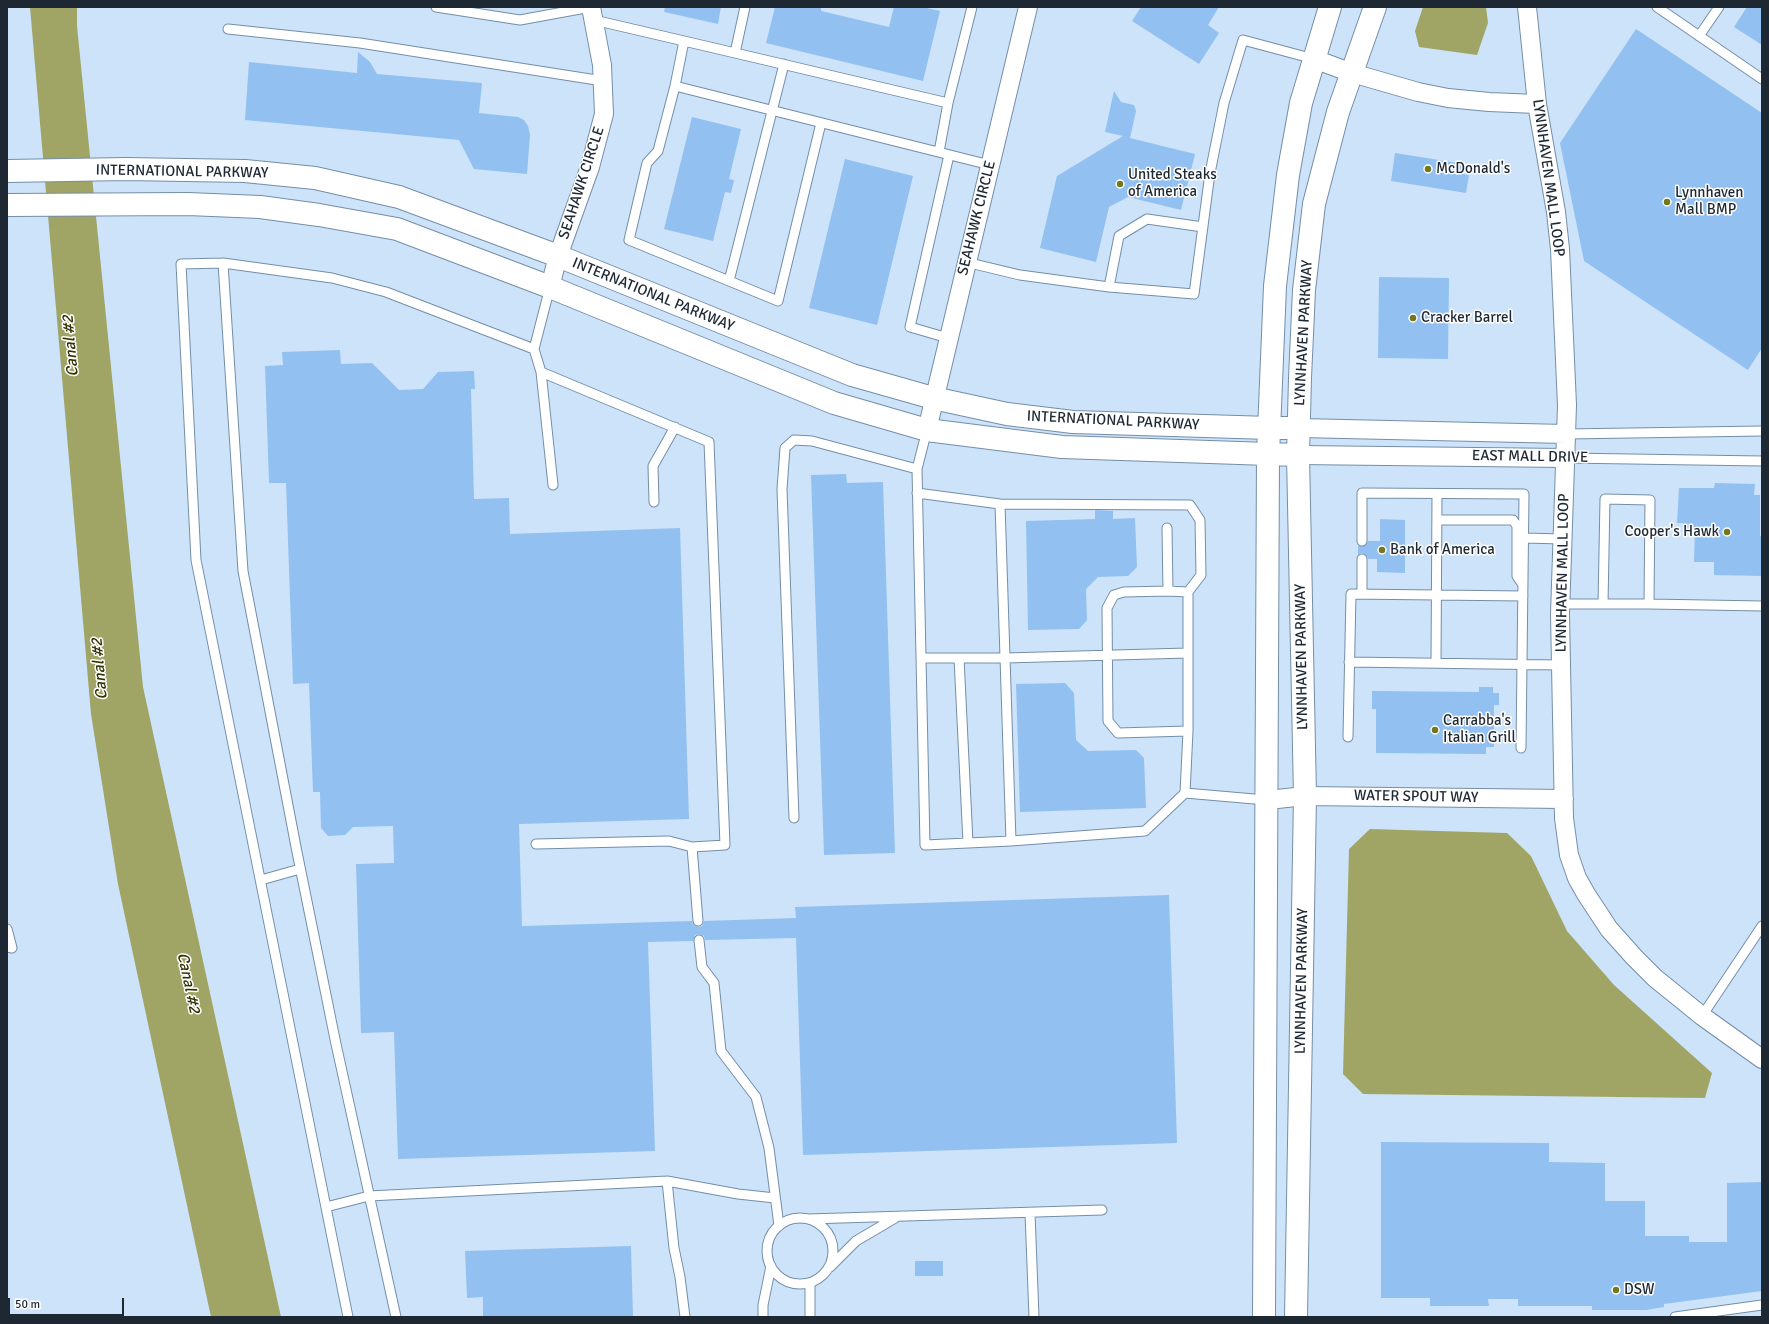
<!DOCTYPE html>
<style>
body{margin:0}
#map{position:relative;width:1769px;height:1324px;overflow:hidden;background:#cde3fa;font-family:Signika,sans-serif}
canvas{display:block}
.frame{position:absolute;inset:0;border:8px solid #1e2833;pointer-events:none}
.scale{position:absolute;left:8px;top:1298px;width:116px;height:18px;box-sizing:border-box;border:2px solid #1e2833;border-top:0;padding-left:5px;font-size:12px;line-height:14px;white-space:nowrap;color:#1e2833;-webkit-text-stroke:3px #fff;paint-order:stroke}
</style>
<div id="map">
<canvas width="1769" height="1324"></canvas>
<div class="frame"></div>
<div class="scale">50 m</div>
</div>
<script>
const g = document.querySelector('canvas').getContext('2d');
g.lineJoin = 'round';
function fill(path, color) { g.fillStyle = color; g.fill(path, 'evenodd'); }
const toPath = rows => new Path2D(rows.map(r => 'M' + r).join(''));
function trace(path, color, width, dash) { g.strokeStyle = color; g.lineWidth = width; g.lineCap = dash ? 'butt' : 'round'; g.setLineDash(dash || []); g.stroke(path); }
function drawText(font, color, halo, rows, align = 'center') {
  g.font = font + ' Signika,sans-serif'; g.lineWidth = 3; g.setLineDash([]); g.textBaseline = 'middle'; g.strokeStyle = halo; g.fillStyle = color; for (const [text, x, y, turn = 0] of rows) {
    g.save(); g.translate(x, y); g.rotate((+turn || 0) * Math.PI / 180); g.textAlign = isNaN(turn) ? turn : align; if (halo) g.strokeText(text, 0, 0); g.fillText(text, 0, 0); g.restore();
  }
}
const water = toPath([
 [30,7,77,7,77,26,143,687,281,1317,211,1317,118,884,91,714],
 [1423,7,1486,7,1488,23,1477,55,1419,47,1415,31],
 [1370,829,1507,833,1531,856,1567,931,1614,985,1712,1073,1705,1098,1363,1094,1343,1074,1349,849]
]);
const building = toPath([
 [665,7,721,7,718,24,664,12],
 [775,7,821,7,821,11,889,27,894,7,922,7,940,11,923,81,766,43],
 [1141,7,1219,7,1208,25,1219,33,1199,64,1132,21],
 [1747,7,1762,7,1762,45,1734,27],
 [1636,29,1762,113,1762,348,1748,370,1584,261,1560,143],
 [358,52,370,62,377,74,482,83,479,113,518,117,524,120,528,126,530,135,527,174,474,169,459,140,245,120,249,62,357,73],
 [1114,91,1121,102,1134,105,1136,111,1130,138,1195,154,1181,210,1128,197,1109,207,1096,262,1040,248,1057,176,1123,136,1105,132],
 [692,117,741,129,729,179,734,180,731,193,725,192,713,241,664,229],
 [1395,153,1464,164,1463,174,1469,175,1466,193,1391,181],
 [845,159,913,176,877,325,809,308],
 [1379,277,1449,278,1448,359,1378,358],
 [340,350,341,364,372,363,399,390,423,389,438,372,474,371,475,389,471,389,474,499,509,498,510,534,680,528,689,819,519,824,522,926,692,921,693,925,698,927,702,926,704,921,796,918,795,907,1169,895,1177,1143,803,1155,796,938,705,940,704,936,699,934,695,935,693,941,648,942,655,1151,398,1159,394,1032,361,1033,356,864,394,863,393,826,353,827,345,835,328,836,321,828,320,792,313,792,309,683,293,684,286,483,269,483,265,366,283,365,282,352],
 [846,474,847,483,883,482,895,853,824,855,811,475],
 [1715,483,1755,484,1754,495,1760,495,1760,536,1762,536,1762,576,1714,575,1714,562,1694,562,1695,529,1683,529,1683,523,1677,523,1679,488,1714,488],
 [1095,510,1113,511,1113,519,1135,518,1137,567,1128,576,1098,577,1086,589,1087,620,1079,629,1028,630,1026,521,1095,519],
 [1380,519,1405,520,1405,573,1377,572,1377,559,1368,559,1367,556,1362,553,1358,555,1358,546,1365,546,1368,541,1380,541],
 [1065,683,1074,693,1076,740,1088,751,1136,750,1144,758,1146,808,1020,812,1016,684],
 [1479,687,1493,687,1493,693,1499,693,1499,705,1494,705,1494,747,1486,747,1486,754,1376,753,1376,709,1372,709,1372,691,1479,692],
 [1381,1142,1549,1143,1549,1162,1605,1163,1605,1201,1645,1201,1645,1236,1689,1236,1689,1242,1727,1242,1727,1183,1762,1182,1762,1291,1664,1304,1664,1307,1646,1310,1592,1310,1592,1306,1518,1306,1518,1299,1488,1299,1489,1306,1430,1306,1430,1298,1381,1298],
 [631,1246,633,1317,483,1317,483,1297,467,1298,465,1251],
 [915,1261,943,1261,943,1276,915,1276]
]);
const lane = toPath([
 [436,7,520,20,591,7],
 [1657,7,1762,79],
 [594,20,684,41,675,86,990,165],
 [228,29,360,43,603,81],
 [1699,36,1719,7],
 [684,41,948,103,972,7],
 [735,53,745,7],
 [675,86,658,151,647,163,629,240,778,301,821,123],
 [939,152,948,103],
 [966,262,1020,275,1109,287,1194,294,1210,173,1224,103,1243,40,1314,59],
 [223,263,243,571,297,852,336,1044,396,1317],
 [729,281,784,64],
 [1109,287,1119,236,1147,219,1203,227],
 [948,338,910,327,949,155],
 [534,349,550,287],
 [927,430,917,469,925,845,1011,841,1145,831,1185,793,1266,800],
 [1566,434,1762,431],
 [1565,458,1762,461],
 [917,493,1000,504,1011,841],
 [654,502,653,466,675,427],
 [1437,520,1513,520,1517,526,1517,576,1521,582],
 [1167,528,1168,591,1124,592,1114,595,1107,608,1108,721,1118,733,1188,731,1188,653],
 [1524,538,1563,539],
 [1362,541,1362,493,1524,494,1521,748],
 [1362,559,1362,594],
 [1168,591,1188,592],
 [1561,604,1603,604,1605,499,1650,500,1649,604,1762,606],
 [1603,604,1649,604],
 [921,658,1005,658,1188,653,1188,592,1201,575,1200,520,1190,505,1000,504],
 [959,658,968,843],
 [1349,662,1561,665],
 [1436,663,1437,494],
 [1348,737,1351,594,1523,596],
 [1185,793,1188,731],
 [794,818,782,489,785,448,794,440,812,441,917,469],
 [536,844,669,841,692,847,725,845,709,442,541,372],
 [692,847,698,921],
 [261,880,300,869],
 [7,929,12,948,7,947],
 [699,940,702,967,714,983,721,1051,756,1097,769,1148,779,1226],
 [1702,1016,1762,926],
 [667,1181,674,1248,680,1277,685,1317],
 [326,1207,369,1196,667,1181,738,1194,775,1198],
 [1030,1213,1034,1317],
 '767 1251a33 33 0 1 1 66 0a33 33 0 1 1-66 0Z',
 [808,1219,1102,1210],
 [830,1267,856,1241,895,1218],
 [810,1283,810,1317],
 [348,1317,196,560,181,264,223,263,332,278,386,292,534,349,541,372,553,485],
 [763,1317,763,1305,771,1266],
 [1675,1317,1762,1305]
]);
const street = toPath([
 [1527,7,1537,104,1556,212,1560,249,1567,405,1560,614,1564,818,1569,855,1577,878,1586,894,1609,929,1634,957,1655,978,1702,1016,1762,1059],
 [1314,59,1352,73,1418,92,1448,98,1489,102,1537,104],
 [550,287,558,256,590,167,604,114,602,65,591,7],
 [1300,428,1566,434],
 [927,430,1028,7],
 [1298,455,1565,458],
 [1268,800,1305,796,1564,799]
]);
const secondary = toPath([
 [7,171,126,169,245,171,315,178,399,197,558,256,852,375,933,398,1007,414,1073,422,1270,428,1300,428],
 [7,205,188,204,260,207,319,215,397,229,550,287,834,403,927,430,1062,447,1298,455],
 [1264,1317,1268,455,1275,286,1288,175,1301,103,1330,7],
 [1296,1317,1305,796,1298,455,1300,378,1304,290,1314,204,1338,112,1375,7]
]);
const markers = [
 [1428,169,4,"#727820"],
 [1120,184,4,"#727820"],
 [1667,202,4,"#727820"],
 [1413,318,4,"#727820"],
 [1727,532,4,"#727820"],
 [1382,550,4,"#727820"],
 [1435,730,4,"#727820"],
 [1616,1290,4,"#727820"]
];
const poiNames = [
 ["McDonald's",1436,169],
 ["United Steaks",1128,175],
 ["of America",1128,192],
 ["Lynnhaven",1675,193],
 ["Mall BMP",1675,210],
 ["Cracker Barrel",1421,318],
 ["Cooper's Hawk",1719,532,"right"],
 ["Bank of America",1390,550],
 ["Carrabba's",1443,721],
 ["Italian Grill",1443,738],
 ["DSW",1624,1290]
];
const streetNames = [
 ["INTERNATIONAL PARKWAY",182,172,1],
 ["LYNNHAVEN MALL LOOP",1548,178,82],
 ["SEAHAWK CIRCLE",582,183,-72],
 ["SEAHAWK CIRCLE",977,218,-76],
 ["INTERNATIONAL PARKWAY",653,295,22],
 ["LYNNHAVEN PARKWAY",1304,333,-87],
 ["INTERNATIONAL PARKWAY",1113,421,3],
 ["EAST MALL DRIVE",1530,457,1],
 ["LYNNHAVEN MALL LOOP",1563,573,-89],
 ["LYNNHAVEN PARKWAY",1302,657,-91],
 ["WATER SPOUT WAY",1416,797,1],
 ["LYNNHAVEN PARKWAY",1302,981,-89]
];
const waterNames = [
 ["Canal #2",71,346,-95],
 ["Canal #2",100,669,-95],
 ["Canal #2",188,983,78]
];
fill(water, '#a0a566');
fill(building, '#92c0f1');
trace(lane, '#748ea8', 11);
trace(street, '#748ea8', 20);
trace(secondary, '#748ea8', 24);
trace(lane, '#fff', 9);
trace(street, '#fff', 18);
trace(secondary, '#fff', 22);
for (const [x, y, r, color] of markers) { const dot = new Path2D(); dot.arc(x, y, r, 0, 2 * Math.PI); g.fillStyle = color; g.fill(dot); trace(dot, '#fff', 1.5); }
drawText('15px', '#1e2833', '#fff', poiNames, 'left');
drawText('15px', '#1e2833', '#fff', streetNames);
drawText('italic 16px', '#313300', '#fff', waterNames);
</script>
